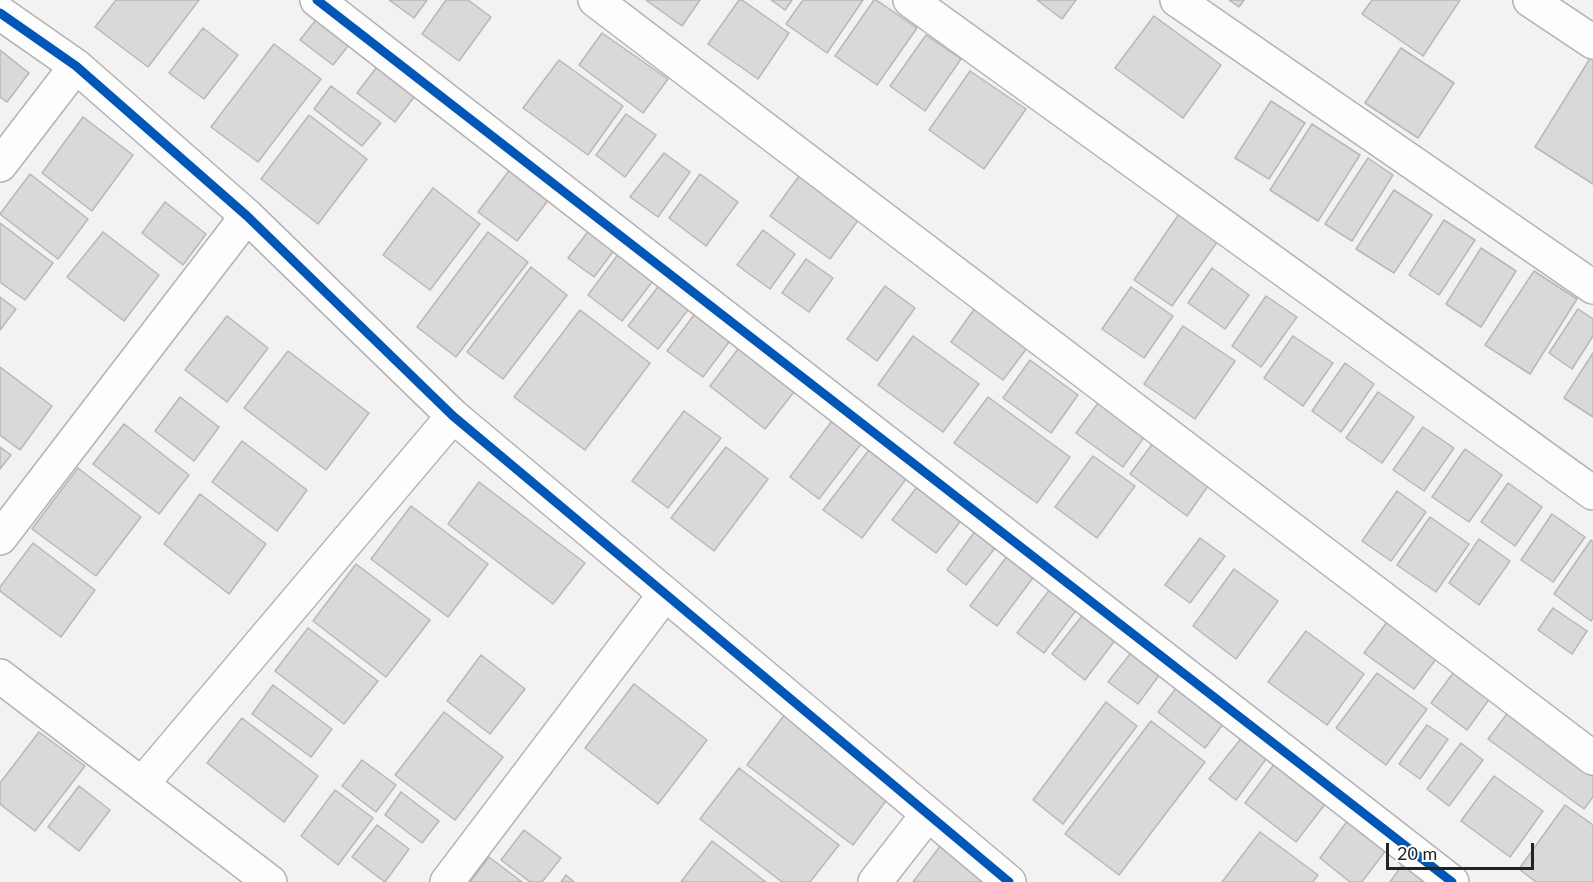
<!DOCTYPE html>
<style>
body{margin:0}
#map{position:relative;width:1593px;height:882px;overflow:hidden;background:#f3f1f1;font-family:Lato,sans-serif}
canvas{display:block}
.scale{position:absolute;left:1386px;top:843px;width:148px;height:27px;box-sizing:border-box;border:3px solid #242323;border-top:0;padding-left:8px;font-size:18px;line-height:21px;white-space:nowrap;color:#242323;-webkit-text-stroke:4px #fff;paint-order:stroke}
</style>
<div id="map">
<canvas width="1593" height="882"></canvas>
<div class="scale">20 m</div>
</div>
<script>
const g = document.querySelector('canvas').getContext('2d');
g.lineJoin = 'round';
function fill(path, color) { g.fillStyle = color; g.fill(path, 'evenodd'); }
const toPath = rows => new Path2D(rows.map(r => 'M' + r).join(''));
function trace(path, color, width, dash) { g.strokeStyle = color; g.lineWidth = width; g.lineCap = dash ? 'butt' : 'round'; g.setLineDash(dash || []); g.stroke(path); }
const building = toPath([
 [116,0,199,0,148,67,95,27,116,0],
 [389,0,427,0,414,18,389,0],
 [446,0,468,0,491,17,459,61,422,34,446,0],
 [646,0,700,0,682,26,646,0],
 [739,0,742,0,789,33,758,79,708,44,739,0],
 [771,0,792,0,785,10,771,0],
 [803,0,863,0,827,53,786,24,803,0],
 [874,0,876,0,917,28,877,85,835,56,874,0],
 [1037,0,1076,0,1062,19,1037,0],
 [1229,0,1244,0,1239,7,1229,0],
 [1372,0,1460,0,1423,56,1362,14,1372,0],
 [319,16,352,41,333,65,300,40,319,16],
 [1154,16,1221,65,1183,118,1115,68,1154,16],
 [203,28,238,55,204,99,169,73,203,28],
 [602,33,668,79,643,113,579,65,602,33],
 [926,35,961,59,925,111,890,86,926,35],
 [274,44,321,79,258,162,211,127,274,44],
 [1401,48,1454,83,1418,138,1365,103,1401,48],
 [0,50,29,73,7,102,0,97,0,50],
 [1591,57,1593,59,1593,184,1535,147,1591,57],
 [559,60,623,106,588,155,523,108,559,60],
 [380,63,418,92,395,122,357,93,380,63],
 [970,71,1026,109,984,169,929,130,970,71],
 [331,86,381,123,362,146,314,109,331,86],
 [1271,101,1305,123,1269,179,1235,158,1271,101],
 [626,114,656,135,625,177,596,155,626,114],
 [309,115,367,159,318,224,261,179,309,115],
 [83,117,133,155,92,211,42,173,83,117],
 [1312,124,1360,155,1318,221,1270,190,1312,124],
 [664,153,690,172,658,217,630,197,664,153],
 [1368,158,1393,175,1352,241,1325,224,1368,158],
 [517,160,556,190,517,241,478,212,517,160],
 [30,174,88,219,58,259,0,214,30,174],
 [700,174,738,202,706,246,669,218,700,174],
 [799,176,859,219,830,259,770,216,799,176],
 [433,188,480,224,430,290,383,255,433,188],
 [1394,190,1432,215,1394,273,1356,249,1394,190],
 [165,202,206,234,183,265,142,233,165,202],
 [1183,208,1222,235,1172,306,1134,280,1183,208],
 [1444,220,1475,240,1439,295,1409,275,1444,220],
 [0,223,53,263,25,300,0,282,0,223],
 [593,225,618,245,594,277,568,258,593,225],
 [763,230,795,254,770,289,737,265,763,230],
 [103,232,159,275,124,321,67,277,103,232],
 [488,232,528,262,456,357,417,327,488,232],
 [625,245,660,272,622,321,588,295,625,245],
 [1481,248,1516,271,1481,327,1446,304,1481,248],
 [806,259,833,278,809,312,782,293,806,259],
 [531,267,567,295,503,379,467,352,531,267],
 [1212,268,1249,295,1225,329,1188,303,1212,268],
 [1534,271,1577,299,1530,374,1485,345,1534,271],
 [664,279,694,302,658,349,628,326,664,279],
 [885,286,915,308,877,361,847,339,885,286],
 [1131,287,1173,316,1144,358,1102,329,1131,287],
 [1266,296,1297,317,1261,367,1232,346,1266,296],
 [0,297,16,309,0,330,0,297],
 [980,301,1033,340,1003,380,951,342,980,301],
 [700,307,735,334,703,377,667,351,700,307],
 [1578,309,1593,319,1593,336,1572,369,1549,353,1578,309],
 [580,310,650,363,585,450,514,397,580,310],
 [227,316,268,348,227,402,185,370,227,316],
 [1183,326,1235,361,1195,419,1144,384,1183,326],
 [913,336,979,384,943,432,878,385,913,336],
 [1293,336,1333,363,1303,406,1264,378,1293,336],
 [741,345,797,388,765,429,710,386,741,345],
 [288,351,369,413,326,470,244,408,288,351],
 [1593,353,1593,417,1564,398,1593,353],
 [1030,360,1078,395,1051,433,1003,398,1030,360],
 [1345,363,1374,384,1341,432,1312,411,1345,363],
 [0,367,52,406,20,450,0,435,0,367],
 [1378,392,1414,417,1382,463,1346,438,1378,392],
 [180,397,219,427,194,461,155,431,180,397],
 [988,397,1070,457,1037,503,954,443,988,397],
 [1101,399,1147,433,1123,467,1076,433,1101,399],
 [684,411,721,438,668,508,632,481,684,411],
 [838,413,867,436,819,499,790,477,838,413],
 [124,424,189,475,159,514,93,464,124,424],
 [1423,427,1454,448,1424,491,1393,470,1423,427],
 [1159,435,1215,476,1187,516,1130,474,1159,435],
 [242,441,307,490,277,531,212,482,242,441],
 [872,446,909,475,862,538,823,510,872,446],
 [0,447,11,455,0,469,0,447],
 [726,447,768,479,714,551,671,518,726,447],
 [1465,449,1502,475,1469,522,1432,497,1465,449],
 [1093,456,1135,486,1097,538,1055,507,1093,456],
 [78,468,141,517,96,576,32,529,78,468],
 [926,475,970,509,936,553,892,520,926,475],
 [479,482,585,563,553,604,448,524,479,482],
 [1508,483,1542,507,1515,546,1481,522,1508,483],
 [1397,491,1426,512,1391,561,1362,541,1397,491],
 [200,494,266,544,229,594,164,544,200,494],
 [411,506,488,564,448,617,371,559,411,506],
 [1552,514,1585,537,1553,582,1521,560,1552,514],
 [1430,517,1469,544,1436,592,1397,565,1430,517],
 [978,527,999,543,966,585,947,570,978,527],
 [1200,538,1225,556,1190,603,1165,585,1200,538],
 [1479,539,1510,561,1479,605,1449,583,1479,539],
 [1591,540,1593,542,1593,618,1591,621,1554,594,1591,540],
 [33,543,95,590,61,637,0,591,0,587,33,543],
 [1011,551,1038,571,997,626,970,606,1011,551],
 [356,564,430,620,386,677,313,621,356,564],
 [1234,569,1278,601,1236,659,1193,626,1234,569],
 [1056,581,1083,601,1044,653,1017,633,1056,581],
 [1089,607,1122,631,1085,680,1052,654,1089,607],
 [1553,608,1587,631,1572,654,1538,630,1553,608],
 [1387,622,1436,659,1414,689,1364,653,1387,622],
 [308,628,378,681,344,724,275,671,308,628],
 [1306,631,1364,674,1327,725,1268,682,1306,631],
 [1138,644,1166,666,1138,704,1108,682,1138,644],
 [481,655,525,689,490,734,447,701,481,655],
 [1459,665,1495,691,1467,730,1431,703,1459,665],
 [1377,673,1427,709,1386,765,1336,728,1377,673],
 [1183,679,1230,715,1205,748,1158,712,1183,679],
 [634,684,707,740,658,804,585,748,634,684],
 [273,685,332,729,311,757,252,714,273,685],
 [1106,702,1137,726,1063,824,1033,800,1106,702],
 [1513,706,1593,764,1593,797,1584,809,1488,739,1513,706],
 [444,712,503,757,455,820,395,775,444,712],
 [785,714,891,794,853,845,747,765,785,714],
 [242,718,318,776,284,822,207,763,242,718],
 [1151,721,1205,762,1119,875,1065,834,1151,721],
 [1427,725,1448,739,1420,779,1399,764,1427,725],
 [39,732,85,766,35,831,0,804,0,783,39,732],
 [1243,736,1269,755,1236,800,1209,779,1243,736],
 [1461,743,1483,760,1449,806,1427,789,1461,743],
 [1281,755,1332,795,1296,842,1245,803,1281,755],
 [362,760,396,785,376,812,342,786,362,760],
 [739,768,839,845,810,882,782,882,700,819,739,768],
 [1494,776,1543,811,1510,857,1461,821,1494,776],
 [79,786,110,810,79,851,48,827,79,786],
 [335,790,373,818,338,865,301,836,335,790],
 [401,792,439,821,422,843,385,815,401,792],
 [1565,805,1593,825,1593,882,1536,882,1519,869,1565,805],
 [1354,812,1392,842,1362,882,1350,882,1320,858,1354,812],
 [377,825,409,849,385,882,352,857,377,825],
 [524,830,561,858,542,882,530,882,501,860,524,830],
 [1260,832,1318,875,1313,882,1222,882,1260,832],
 [712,841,766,882,681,882,712,841],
 [941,845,990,882,913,882,941,845],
 [489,857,522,882,470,882,489,857],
 [1408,857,1441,882,1390,882,1408,857],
 [566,875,574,882,561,882,566,875]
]);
const street = toPath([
 [317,0,1452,882],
 [595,0,1593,758],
 [910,0,1593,493],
 [1177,0,1593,287],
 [1530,0,1593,42],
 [0,13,76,66,247,216,453,416,1009,882],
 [0,165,76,66],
 [0,538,247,216],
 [0,676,270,882],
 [142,784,453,416],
 [447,882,665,594],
 [875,882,928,814]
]);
const cycleway = toPath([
 [317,0,1452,882],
 [0,13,76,66,247,216,453,416,1009,882]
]);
fill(building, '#dad8d8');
trace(building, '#b9b7b7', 1.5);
trace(street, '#b3b1b1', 36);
trace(street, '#fdfdfd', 33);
trace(cycleway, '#0057b8', 9);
</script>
